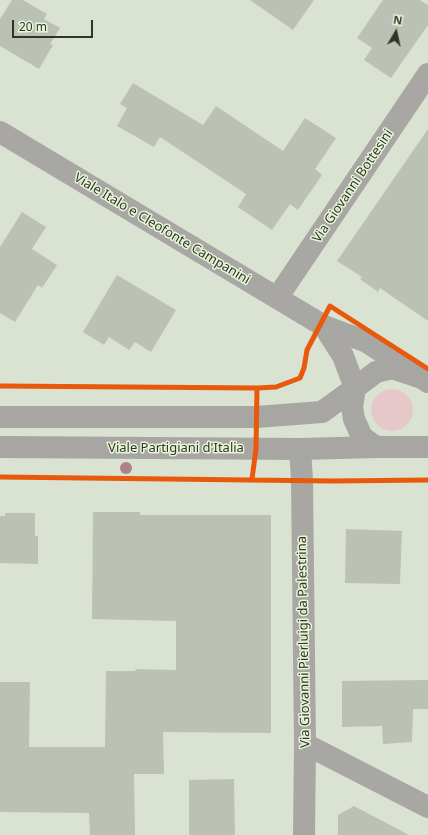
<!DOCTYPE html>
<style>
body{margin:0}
#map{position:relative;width:428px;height:835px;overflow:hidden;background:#dae2d2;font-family:"Noto Sans",sans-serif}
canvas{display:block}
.north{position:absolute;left:376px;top:12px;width:40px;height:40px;-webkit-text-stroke:3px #e8f6d8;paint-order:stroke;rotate:9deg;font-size:11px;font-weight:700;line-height:16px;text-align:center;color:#30352a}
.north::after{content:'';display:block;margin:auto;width:14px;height:18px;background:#30352a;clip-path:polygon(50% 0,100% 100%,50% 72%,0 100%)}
.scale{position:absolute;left:12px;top:20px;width:81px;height:18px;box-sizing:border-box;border:2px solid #30352a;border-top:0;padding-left:5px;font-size:12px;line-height:14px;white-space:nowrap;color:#30352a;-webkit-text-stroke:3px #e8f6d8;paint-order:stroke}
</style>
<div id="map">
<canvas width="428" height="835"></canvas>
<div class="north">N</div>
<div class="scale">20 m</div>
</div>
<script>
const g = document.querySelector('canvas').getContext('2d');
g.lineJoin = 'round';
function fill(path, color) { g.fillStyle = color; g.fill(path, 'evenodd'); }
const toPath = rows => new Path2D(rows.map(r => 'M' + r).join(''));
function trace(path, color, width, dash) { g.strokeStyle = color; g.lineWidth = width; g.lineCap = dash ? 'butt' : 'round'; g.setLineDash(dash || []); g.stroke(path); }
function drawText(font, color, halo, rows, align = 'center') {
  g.font = font + ' "Noto Sans",sans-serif'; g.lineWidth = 3; g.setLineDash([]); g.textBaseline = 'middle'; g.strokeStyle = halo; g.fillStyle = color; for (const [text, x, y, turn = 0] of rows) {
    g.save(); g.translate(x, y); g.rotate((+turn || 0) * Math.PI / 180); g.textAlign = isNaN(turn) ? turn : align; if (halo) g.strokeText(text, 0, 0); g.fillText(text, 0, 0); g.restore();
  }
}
const green = toPath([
 '371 410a21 21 0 1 1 42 0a21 21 0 1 1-42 0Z'
]);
const building = toPath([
 [12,0,23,0,47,14,44,19,60,28,50,44,53,45,39,69,0,46,0,19],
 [250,0,314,0,293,30],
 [383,0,420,0,428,5,428,25,391,78,364,60,372,48,357,38],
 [133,83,203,125,216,106,283,151,305,118,336,138,315,169,322,175,298,210,290,204,272,230,238,207,246,194,160,137,154,147,117,126,127,108,120,104],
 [428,129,428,321,380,288,378,292,360,279,362,277,337,261],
 [22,212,46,227,32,249,57,265,42,288,38,285,15,322,0,313,0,247],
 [117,275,176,310,151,352,135,342,129,350,109,337,104,345,83,332],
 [93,512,140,512,140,515,271,515,271,733,163,732,164,774,134,774,135,835,90,835,89,813,0,812,0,682,30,682,29,747,105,747,106,671,136,671,135,669,176,670,176,621,92,619],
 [5,513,35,513,35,536,38,536,38,564,0,563,0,516,5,516],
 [346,529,402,531,400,584,345,583],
 [428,680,428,709,413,709,412,742,383,744,382,726,342,727,342,681],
 [234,779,235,835,189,835,189,780],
 [354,806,409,835,338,835,338,815]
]);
const street = toPath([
 [0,132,324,326],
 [277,298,428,74],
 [355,388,343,356,324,326,367,342,414,373],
 [300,449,302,480,305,744,304,835],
 [305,744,428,807]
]);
const secondary = toPath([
 [428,382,422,378,392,368,376,372,355,388,352,407,354,419,362,437,376,447,428,447],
 [0,417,256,417,322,412,355,388],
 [0,447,300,449,376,447]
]);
const cycleway = toPath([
 [0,386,257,388,276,387,300,378,304,368,307,350,330,306,428,369],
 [0,477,333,481,428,480],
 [252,479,256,449,257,388]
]);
const trees = [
 [126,468]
];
const streetNames = [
 ["Via Giovanni Bottesini",353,186,-56],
 ["Viale Italo e Cleofonte Campanini",162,229,31],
 ["Viale Partigiani d'Italia",176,448],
 ["Via Giovanni Pierluigi da Palestrina",304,642,-91]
];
fill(green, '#e6c8cb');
fill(building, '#bbc2b5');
trace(street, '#a9a7a4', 22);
trace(secondary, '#a7a6a2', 22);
trace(cycleway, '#e8590c', 5);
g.fillStyle = '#ad828d';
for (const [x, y] of trees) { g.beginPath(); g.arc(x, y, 6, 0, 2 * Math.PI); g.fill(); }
drawText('13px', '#30352a', '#e8f6d8', streetNames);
</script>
